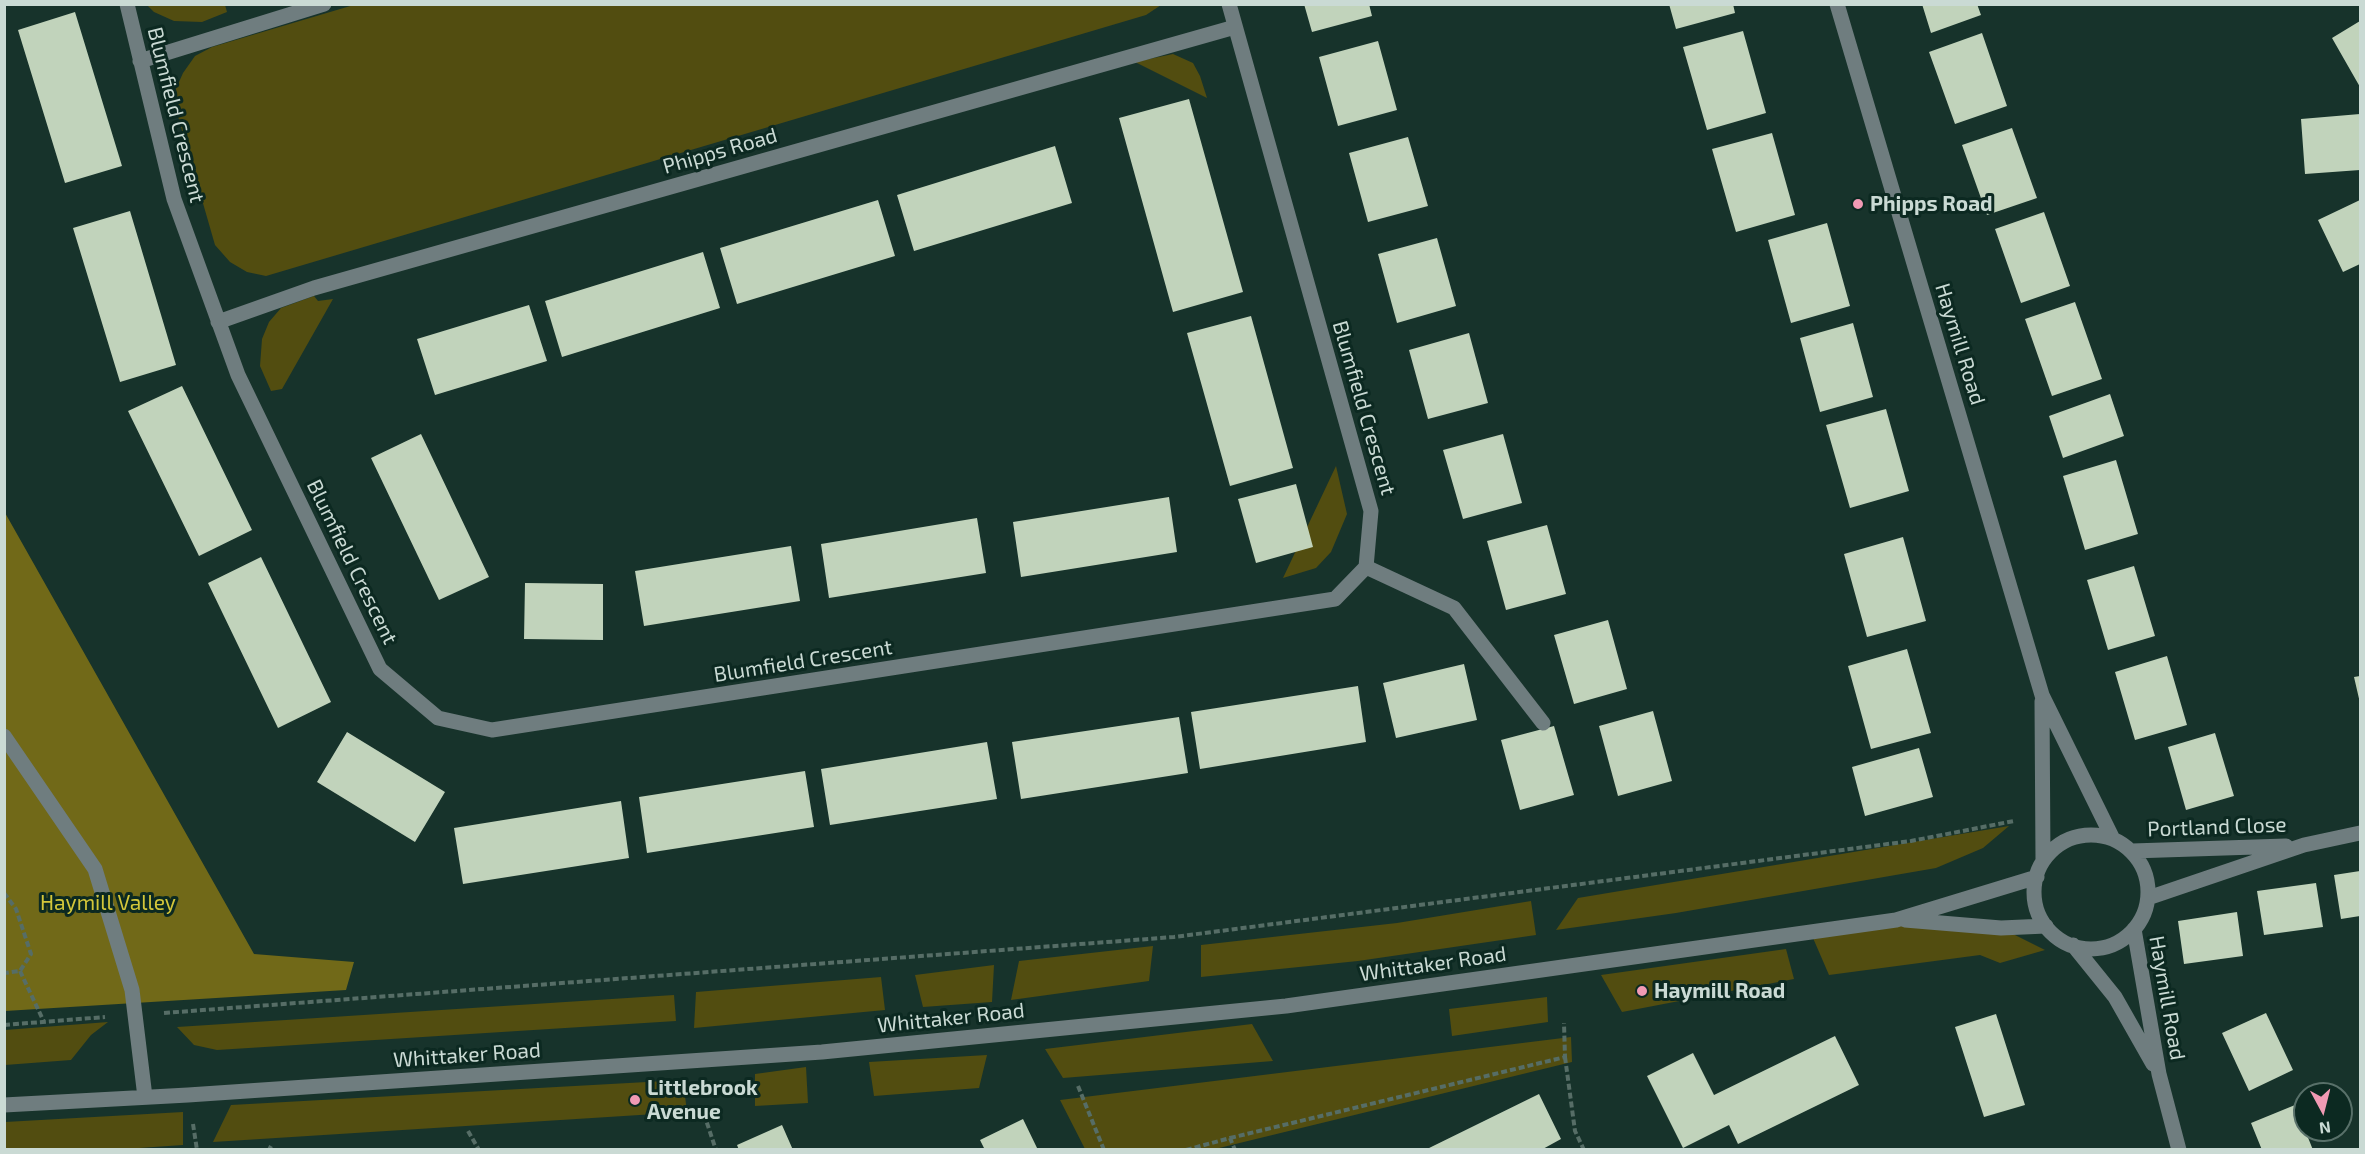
<!DOCTYPE html>
<style>
body{margin:0}
#map{position:relative;width:2365px;height:1154px;overflow:hidden;background:#17332b;font-family:"Exo 2",sans-serif}
canvas{display:block}
.frame{position:absolute;inset:0;border:6px solid #cadad4;pointer-events:none}
.north{position:absolute;left:2293px;top:1082px;width:60px;height:60px;box-sizing:border-box;background:#0c2921;border:2px solid #587069;border-radius:50%;rotate:173deg;font-size:16px;font-weight:700;line-height:24px;text-align:center;color:#cadad4}
.north::after{content:'';display:block;margin:auto;width:21px;height:27px;background:#f19ab4;clip-path:polygon(50% 0,100% 100%,50% 72%,0 100%)}
</style>
<div id="map">
<canvas width="2365" height="1154"></canvas>
<div class="frame"></div>
<div class="north">N</div>
</div>
<script>
const g = document.querySelector('canvas').getContext('2d');
g.lineJoin = 'round';
function fill(path, color) { g.fillStyle = color; g.fill(path, 'evenodd'); }
const toPath = rows => new Path2D(rows.map(r => 'M' + r).join(''));
function trace(path, color, width, dash) { g.strokeStyle = color; g.lineWidth = width; g.lineCap = dash ? 'butt' : 'round'; g.setLineDash(dash || []); g.stroke(path); }
function drawText(font, color, halo, rows, align = 'center') {
  g.font = font + ' "Exo 2",sans-serif'; g.lineWidth = 6; g.setLineDash([]); g.textBaseline = 'middle'; g.strokeStyle = halo; g.fillStyle = color; for (const [text, x, y, turn = 0] of rows) {
    g.save(); g.translate(x, y); g.rotate((+turn || 0) * Math.PI / 180); g.textAlign = isNaN(turn) ? turn : align; if (halo) g.strokeText(text, 0, 0); g.fillText(text, 0, 0); g.restore();
  }
}
const green = toPath([
 [357,4,1161,4,1161,5,1146,15,266,276,247,272,230,262,215,245,175,106,175,91,183,73,195,56,212,47],
 [147,5,225,5,227,12,202,22,174,21,154,12],
 [1173,54,1193,63,1200,76,1207,98,1135,62],
 [314,296,318,301,333,299,282,389,271,391,260,366,262,339,269,322,281,308],
 [1336,466,1347,514,1331,552,1316,568,1283,578],
 [2009,826,1983,848,1936,868,1676,913,1556,930,1578,898],
 [1531,901,1536,935,1358,961,1201,977,1201,945,1397,923],
 [1907,925,2007,931,2045,950,2000,963,1980,955,1829,975,1813,938],
 [1153,946,1149,981,1011,1000,1019,961],
 [1786,949,1794,979,1622,1012,1601,975],
 [994,965,992,1002,923,1007,915,975],
 [881,977,885,1010,694,1028,696,992],
 [674,995,676,1021,217,1050,194,1045,177,1027],
 [1547,997,1548,1022,1452,1036,1449,1009],
 [108,1022,91,1035,71,1060,5,1065,5,1030],
 [1252,1024,1273,1061,1063,1078,1045,1049],
 [1571,1037,1572,1062,1215,1149,1085,1149,1060,1100],
 [987,1055,979,1088,874,1096,869,1062],
 [806,1067,808,1103,755,1106,755,1074],
 [683,1080,687,1112,213,1142,231,1105],
 [183,1112,183,1145,110,1150,5,1149,5,1122]
]);
const forest = toPath([
 [4,511,254,954,354,962,346,990,5,1011]
]);
const building = toPath([
 [1304,4,1369,4,1372,16,1312,32],
 [1669,4,1733,4,1735,13,1676,29],
 [1922,4,1977,4,1981,15,1931,33],
 [75,12,122,166,65,183,18,30],
 [2360,21,2360,87,2332,38],
 [1743,31,1766,113,1707,130,1683,47],
 [1982,33,2007,106,1955,124,1929,52],
 [1378,41,1397,110,1338,126,1319,57],
 [1189,99,1243,292,1173,312,1119,118],
 [2360,114,2360,170,2305,174,2301,119],
 [2012,128,2037,198,1987,215,1962,145],
 [1772,133,1795,215,1736,232,1712,149],
 [1408,137,1428,206,1368,222,1349,153],
 [1055,146,1072,203,914,251,897,195],
 [878,200,895,256,737,304,720,248],
 [2360,200,2360,264,2343,272,2318,220],
 [130,211,176,365,120,382,73,228],
 [2044,212,2070,286,2021,303,1995,229],
 [1827,223,1850,306,1791,323,1768,240],
 [1437,238,1456,306,1397,323,1378,254],
 [703,252,720,308,562,357,545,301],
 [2075,302,2102,379,2052,396,2025,319],
 [529,305,547,361,435,395,417,339],
 [1251,316,1293,468,1230,486,1187,333],
 [1853,323,1873,397,1820,412,1800,338],
 [1469,333,1488,403,1428,419,1409,350],
 [182,386,252,530,199,556,128,411],
 [2110,394,2124,436,2063,458,2049,416],
 [1886,409,1909,491,1850,508,1826,425],
 [421,434,489,577,439,600,371,458],
 [1503,434,1522,503,1463,519,1443,450],
 [2116,460,2138,534,2085,550,2063,476],
 [1296,484,1313,547,1256,563,1238,499],
 [1169,497,1177,552,1021,577,1013,522],
 [977,518,986,573,829,598,821,544],
 [1547,525,1566,594,1506,610,1487,541],
 [1903,537,1926,621,1867,637,1844,554],
 [791,546,800,601,644,626,635,571],
 [261,557,331,702,278,728,208,583],
 [2134,566,2155,636,2108,650,2087,580],
 [525,583,603,584,603,640,524,639],
 [1608,620,1627,689,1574,704,1554,635],
 [1907,649,1931,733,1871,749,1848,666],
 [2167,656,2187,725,2135,740,2115,672],
 [1464,664,1477,720,1396,738,1383,683],
 [2360,676,2360,703,2354,677],
 [1358,686,1366,742,1200,769,1191,712],
 [1653,711,1672,781,1618,796,1599,726],
 [1179,717,1188,773,1021,799,1012,742],
 [1554,726,1574,795,1520,810,1501,740],
 [347,732,445,792,415,842,317,782],
 [2215,733,2234,796,2186,810,2168,747],
 [987,742,997,799,830,825,821,769],
 [1919,748,1933,797,1865,816,1852,767],
 [805,771,814,827,647,853,639,797],
 [621,801,629,858,463,884,454,828],
 [2360,871,2360,916,2341,919,2334,875],
 [2316,883,2323,927,2264,935,2257,891],
 [2237,912,2243,956,2184,964,2178,921],
 [2266,1013,2293,1070,2249,1091,2222,1033],
 [1996,1014,2025,1105,1984,1117,1955,1027],
 [1835,1036,1859,1085,1738,1144,1729,1125,1683,1148,1647,1076,1693,1053,1714,1095],
 [1539,1094,1561,1139,1541,1150,1425,1150],
 [2295,1105,2313,1150,2262,1150,2251,1123],
 [1023,1119,1038,1150,985,1150,980,1140],
 [782,1125,793,1150,739,1150,737,1145]
]);
const path = toPath([
 [4,893,16,909,31,954,20,971,4,973],
 [20,971,44,1022],
 [164,1013,1174,937,1911,841,2014,821],
 [4,1025,105,1017],
 [1565,1057,1575,1131,1584,1150],
 [1078,1086,1104,1150],
 [704,1114,716,1150],
 [193,1124,197,1150],
 [468,1131,479,1150],
 [1230,1138,1565,1057,1564,1023],
 [269,1150,271,1146],
 [1186,1150,1230,1138,1235,1150]
]);
const minor = toPath([
 [127,4,174,199,238,375,380,669,438,718,492,730,1335,599,1366,567,1371,511,1229,4],
 [1837,4,2042,695,2113,839],
 [140,61,324,4],
 [218,322,314,288,1235,27],
 [1366,567,1454,608,1543,723],
 [2042,701,2043,861],
 [4,736,95,869,132,990,145,1097],
 '2034 892a57 57 0 1 1 114 0a57 57 0 1 1-114 0Z',
 [2132,851,2286,846],
 [2148,898,2304,845,2360,833],
 [1905,920,2001,928,2046,926],
 [2134,929,2159,1074,2179,1150],
 [2073,945,2115,997,2153,1064],
 [4,1105,188,1095,822,1052,1286,1006,1896,920,2037,877]
]);
const markers = [
 [1858,204,6,"#f19ab4"],
 [1642,991,6,"#f19ab4"],
 [635,1100,6,"#f19ab4"]
];
const streetNames = [
 ["Blumfield Crescent",176,115,76],
 ["Phipps Road",720,151,-16],
 ["Haymill Road",1960,344,73],
 ["Blumfield Crescent",1364,408,74],
 ["Blumfield Crescent",352,562,64],
 ["Blumfield Crescent",803,661,-9],
 ["Portland Close",2217,827,-2],
 ["Whittaker Road",1433,964,-8],
 ["Haymill Road",2167,998,80],
 ["Whittaker Road",951,1018,-6],
 ["Whittaker Road",467,1055,-4]
];
const poiNames = [
 ["Phipps Road",1870,204],
 ["Haymill Road",1654,991],
 ["Littlebrook",647,1088],
 ["Avenue",647,1112]
];
const parkNames = [
 ["Haymill Valley",108,903]
];
fill(green, '#524d10');
fill(forest, '#716918');
fill(building, '#c1d3bb');
trace(path, '#566d66', 4, [6, 3]);
trace(minor, '#6f7d7f', 15);
for (const [x, y, r, color] of markers) { const dot = new Path2D(); dot.arc(x, y, r, 0, 2 * Math.PI); g.fillStyle = color; g.fill(dot); trace(dot, '#0c2921', 2); }
drawText('21px', '#cadad4', '#0c2921', streetNames);
drawText('bold 21px', '#cadad4', '#0c2921', poiNames, 'left');
drawText('21px', '#d3c63a', '#0c2921', parkNames);
</script>
